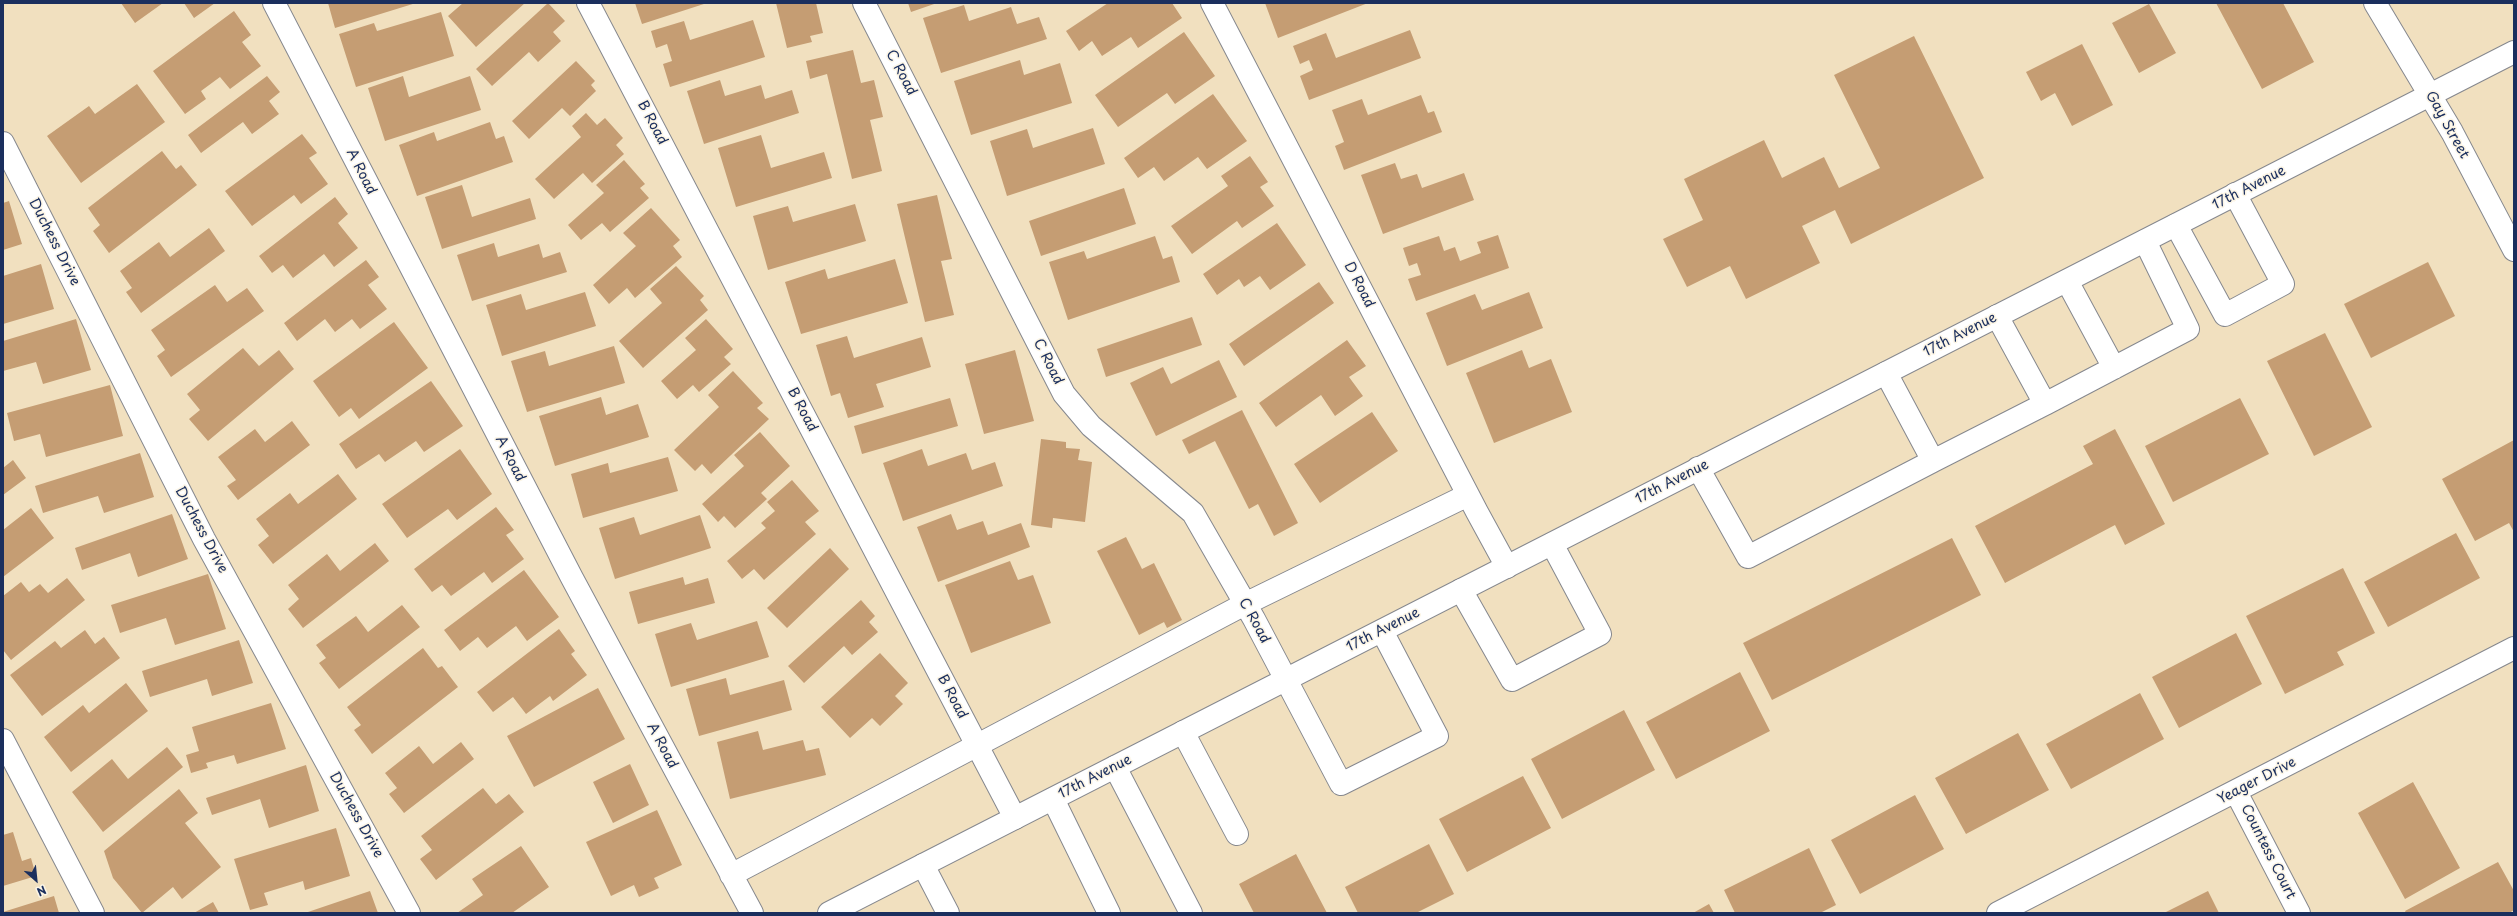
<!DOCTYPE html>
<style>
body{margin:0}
#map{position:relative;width:2517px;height:916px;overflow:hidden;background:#f1e0bf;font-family:"Playpen Sans",sans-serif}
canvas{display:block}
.frame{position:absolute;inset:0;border:4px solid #1b2f5e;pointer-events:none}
.north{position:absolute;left:16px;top:860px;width:40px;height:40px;-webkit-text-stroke:3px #fcf5e5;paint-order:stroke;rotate:153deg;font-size:11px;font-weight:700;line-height:16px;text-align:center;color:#1b2f5e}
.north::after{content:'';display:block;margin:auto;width:14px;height:18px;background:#1b2f5e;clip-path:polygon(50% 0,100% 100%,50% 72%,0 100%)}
</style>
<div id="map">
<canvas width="2517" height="916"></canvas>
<div class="frame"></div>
<div class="north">N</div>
</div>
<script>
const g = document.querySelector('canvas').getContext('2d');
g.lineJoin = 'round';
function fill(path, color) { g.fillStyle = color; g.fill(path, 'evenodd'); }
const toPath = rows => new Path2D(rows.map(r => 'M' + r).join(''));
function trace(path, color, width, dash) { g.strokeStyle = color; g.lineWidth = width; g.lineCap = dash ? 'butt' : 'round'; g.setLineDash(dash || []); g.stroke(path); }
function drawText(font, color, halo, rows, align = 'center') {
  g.font = font + ' "Playpen Sans",sans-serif'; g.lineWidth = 3; g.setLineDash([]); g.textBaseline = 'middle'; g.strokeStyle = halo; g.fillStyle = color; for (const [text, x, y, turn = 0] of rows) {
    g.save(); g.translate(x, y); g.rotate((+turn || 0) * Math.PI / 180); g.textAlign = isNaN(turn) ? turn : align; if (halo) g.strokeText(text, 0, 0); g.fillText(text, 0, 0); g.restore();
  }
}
const building = toPath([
 [121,3,163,3,135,23],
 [184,3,215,3,194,18],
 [328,3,416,3,335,28],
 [463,3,525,3,476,47,448,16],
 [548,3,565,21,553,32,561,41,538,62,529,52,492,86,476,69],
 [635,3,707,3,642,24],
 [776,3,816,3,823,33,810,36,812,42,787,48],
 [908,3,937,3,911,12],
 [1108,3,1172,3,1182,18,1138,48,1131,37,1102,56,1092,41,1079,51,1066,31],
 [1265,3,1368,3,1278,38],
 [2216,3,2283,3,2314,62,2262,89],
 [2149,4,2176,53,2139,73,2112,23],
 [964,5,969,21,1011,7,1017,24,1039,17,1047,39,941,73,923,18],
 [234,11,251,35,242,42,261,66,230,89,220,77,201,91,206,99,185,114,153,71],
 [441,12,454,56,356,87,339,34,374,23,377,31],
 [753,20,765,57,670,87,663,64,672,61,667,44,656,48,651,31,684,21,690,40],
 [1410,30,1421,58,1309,100,1300,76,1313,70,1309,60,1300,64,1293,46,1326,33,1336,58],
 [1184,32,1215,76,1175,104,1167,93,1118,127,1095,95],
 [1914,36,1984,178,1851,244,1835,210,1802,226,1820,263,1746,299,1730,266,1687,287,1663,239,1703,220,1684,179,1764,140,1782,178,1824,157,1839,188,1880,168,1834,75],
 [2082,44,2113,105,2072,126,2055,93,2041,101,2026,72],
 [853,50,861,83,874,80,883,117,870,120,882,171,852,179,827,74,810,79,806,61],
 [1020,60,1024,75,1060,63,1072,103,971,135,954,81],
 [576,61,595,81,591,85,596,91,570,116,562,108,529,139,512,121],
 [267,76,280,92,269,101,279,114,252,134,243,122,201,153,188,135],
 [403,76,409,97,470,76,481,110,385,141,368,88],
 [720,80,725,96,761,85,765,99,792,90,799,113,704,144,687,91],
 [137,84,165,122,81,183,47,136,89,106,95,114],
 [1213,94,1247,141,1207,169,1198,157,1164,181,1154,167,1138,178,1124,158],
 [1421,95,1428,113,1434,111,1442,132,1344,170,1335,146,1344,142,1332,110,1362,99,1368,115],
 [586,113,597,125,605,118,623,138,616,145,624,154,592,183,583,173,554,199,535,179,581,137,572,126],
 [490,122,496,139,504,136,513,162,417,196,399,145,434,132,437,141],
 [1093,128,1105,164,1007,196,990,141,1027,129,1033,148],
 [302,134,317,153,309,158,328,184,301,204,294,195,252,226,225,191],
 [761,135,771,168,824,152,832,178,736,207,718,148],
 [162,151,176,169,181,165,197,185,109,253,93,231,100,225,88,208],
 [1250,156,1268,182,1260,187,1274,206,1242,228,1237,221,1192,254,1171,226,1228,186,1221,176],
 [624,160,645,184,640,188,649,198,610,232,602,223,581,240,568,225,604,193,596,185],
 [1395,163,1401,179,1417,174,1422,188,1464,173,1474,200,1383,234,1361,175],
 [462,185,472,217,530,198,536,219,442,249,425,197],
 [1124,188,1136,224,1041,256,1029,221],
 [937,195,952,259,941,261,954,315,925,322,897,204],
 [335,197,348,214,338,223,358,248,334,267,324,254,293,278,283,265,272,273,259,256],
 [9,201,22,244,3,250,3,203],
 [855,204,866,241,768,270,753,216,788,206,793,222],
 [651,208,680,240,673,246,682,257,635,298,627,288,609,304,593,285,636,246,623,233],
 [1277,223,1306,265,1270,290,1260,276,1244,287,1239,279,1217,295,1203,274],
 [209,228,225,251,141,313,126,292,132,288,120,271,159,242,170,257],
 [1498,235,1509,268,1416,301,1408,279,1421,275,1417,263,1409,266,1403,248,1439,236,1444,251,1455,247,1460,261,1481,253,1477,242],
 [1155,236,1163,259,1172,256,1180,282,1068,320,1049,262,1084,251,1087,259],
 [494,243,498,257,539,244,543,258,560,252,567,272,472,301,457,255],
 [895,259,908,303,801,334,785,282,825,269,828,279],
 [366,260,379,277,368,285,387,309,360,329,352,319,335,332,325,319,297,341,284,323],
 [2428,262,2455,316,2371,358,2344,304],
 [41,264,54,309,3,324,3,276],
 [676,266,704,296,700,300,708,310,643,368,619,341,662,303,650,289],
 [1319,282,1334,303,1244,366,1229,344],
 [215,285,227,302,247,288,264,311,171,377,157,356,165,350,151,330],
 [585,292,596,326,502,356,486,305,521,294,526,310],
 [1529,292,1543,328,1447,366,1426,313,1475,294,1482,310],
 [1192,317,1202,345,1106,377,1097,349],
 [76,319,91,370,43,384,36,362,3,371,3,341],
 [706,319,733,349,724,357,731,364,699,392,693,385,677,399,661,381,696,350,685,338],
 [394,322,428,368,359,419,351,408,339,417,313,381],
 [2325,333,2372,427,2314,456,2267,361],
 [847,336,854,358,922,337,931,367,876,384,884,407,848,418,840,393,831,396,816,345],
 [1347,340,1366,366,1349,377,1363,396,1335,416,1321,395,1276,427,1259,403],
 [614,346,625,383,527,412,511,361,545,351,549,366],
 [243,348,259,366,279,350,294,369,208,441,189,419,200,410,187,394],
 [1015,350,1034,421,984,434,965,364],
 [1522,350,1529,368,1551,359,1572,412,1494,443,1466,373],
 [1219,360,1237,397,1156,436,1130,383,1163,367,1171,384],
 [733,371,763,403,757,408,769,419,711,474,702,464,695,471,674,450,719,407,708,395],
 [431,381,463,426,424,452,416,441,385,462,379,454,356,469,339,444],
 [110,385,123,436,46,457,40,434,14,441,7,413],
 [601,397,606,415,638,404,649,437,555,466,539,416],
 [950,398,958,426,862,454,854,426],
 [2240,398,2269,454,2173,502,2145,446],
 [1242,410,1298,523,1274,536,1258,504,1249,509,1215,441,1189,454,1182,440],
 [1372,412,1398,451,1320,503,1294,464],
 [292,421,310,445,238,500,227,486,236,480,218,457,255,429,265,442],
 [2115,429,2165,524,2125,545,2115,525,2005,583,1975,526,2093,464,2083,446],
 [760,432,790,466,761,493,767,499,735,528,724,516,718,522,702,504,744,466,734,455],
 [1041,439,1066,442,1066,448,1080,449,1078,460,1092,462,1085,522,1053,518,1052,528,1031,525],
 [2514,440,2514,532,2509,523,2475,541,2442,479],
 [460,449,492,494,457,520,448,509,407,538,382,504],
 [922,449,928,466,966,453,972,470,995,462,1003,486,903,521,883,463],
 [140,453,154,497,104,513,98,496,43,513,35,486],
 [668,457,678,491,583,518,571,474,608,463,610,473],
 [13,460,26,478,3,495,3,468],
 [338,474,357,499,273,564,258,545,269,536,256,519,290,493,298,504],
 [792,480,819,511,805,522,816,534,764,580,754,569,742,579,727,561,766,528,761,523,775,511,767,502],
 [496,507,514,530,506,535,524,559,492,583,484,572,451,596,442,585,432,592,414,569],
 [31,508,54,538,3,577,3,530],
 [172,514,188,559,138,577,130,553,82,570,75,548],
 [951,514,957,530,983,521,988,535,1021,523,1030,547,938,582,917,527],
 [700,515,711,548,615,579,599,528,634,517,640,535],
 [2456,533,2480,578,2388,627,2364,582],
 [1126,537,1142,569,1154,563,1182,620,1167,628,1164,622,1139,635,1097,551],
 [1952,538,1981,595,1772,700,1743,643],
 [375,543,389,561,303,628,288,609,299,599,288,585,327,554,340,571],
 [830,548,849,569,787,628,767,608],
 [1010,561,1018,580,1033,575,1051,623,971,653,945,585],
 [2343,568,2375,633,2337,652,2344,665,2285,694,2246,616],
 [524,570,559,617,527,641,516,626,487,648,478,637,460,651,444,630],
 [208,574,226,629,175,645,166,618,120,633,111,605],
 [683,577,685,585,708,578,715,603,638,624,629,592],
 [67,578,85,600,11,660,3,650,3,596,21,582,29,592,40,584,48,593],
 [861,600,875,616,869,622,878,632,852,655,844,646,804,683,788,666],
 [402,605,420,627,339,689,319,663,326,658,316,645,356,616,368,632],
 [757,621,769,657,671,687,655,634,691,623,697,640],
 [559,629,575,651,571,654,587,675,553,701,550,696,526,714,513,697,493,712,477,692],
 [85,630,95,644,104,637,120,658,42,716,10,675,55,641,61,648],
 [2236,633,2262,684,2179,728,2152,677],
 [239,640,253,683,212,696,207,679,150,697,142,671],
 [423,648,438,668,442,666,458,687,372,754,354,730,361,725,347,707],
 [880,653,908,683,895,696,903,704,880,726,872,718,850,738,821,707],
 [1740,672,1770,731,1676,779,1646,722],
 [726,678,730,695,784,680,792,710,699,736,686,689],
 [126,683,148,711,71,772,44,737,83,705,89,713],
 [598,688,625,739,534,787,507,736],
 [2140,693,2164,739,2071,789,2046,744],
 [271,703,286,749,237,764,234,755,206,763,208,768,191,773,186,755,199,751,192,727],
 [1624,710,1655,770,1562,819,1531,759],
 [758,731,763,750,803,740,806,751,819,748,826,775,730,799,717,742],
 [2018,733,2049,790,1966,834,1935,778],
 [461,742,474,759,404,813,389,794,397,788,385,773,419,746,433,764],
 [167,747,183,767,103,832,72,792,112,759,128,779],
 [630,764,649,805,613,823,593,782],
 [306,765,319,811,269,828,260,799,212,815,206,798],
 [1523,776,1551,828,1467,872,1439,819],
 [2413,782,2460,868,2405,899,2358,813],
 [483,788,496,804,509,794,524,812,436,880,420,859,432,850,421,836],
 [179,789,198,813,185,823,221,867,182,899,173,887,142,913,113,878,104,851],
 [1915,795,1944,849,1860,894,1831,840],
 [657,810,682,865,654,878,659,888,639,897,634,885,611,896,586,842],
 [336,828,350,876,305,890,303,881,264,893,268,905,250,910,234,859],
 [13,832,22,861,31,858,36,876,3,886,3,835],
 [1429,844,1454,894,1416,913,1358,913,1345,887],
 [521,846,549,887,512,913,457,913,483,895,472,879],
 [1809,848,1836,905,1820,913,1735,913,1724,890],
 [1296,854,1327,913,1254,913,1239,884],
 [2498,862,2514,891,2514,910,2509,913,2406,913,2405,911],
 [370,891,378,913,305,913],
 [2208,891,2219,913,2164,913],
 [54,896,59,913,3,913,3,912],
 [213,902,219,913,194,913],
 [1709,904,1714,913,1693,913]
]);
const minor = toPath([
 [274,3,572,578,752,913],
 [588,3,1015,818],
 [864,3,1064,394,1091,426,1193,513,1254,619,1341,784,1437,736,1382,631],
 [1212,3,1477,512,1507,567],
 [2375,3,2452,132,2514,250],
 [3,143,204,539,409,913],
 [2176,225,2225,315,2283,284,2235,194],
 [2067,281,2114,368],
 [2045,404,2188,329,2145,241],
 [1933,461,2045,404,1997,316],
 [1698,468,1748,557,1933,461,1886,373],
 [1461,590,1512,680,1600,634,1552,544],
 [1183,732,1237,834],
 [3,740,93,913],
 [1115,767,1191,913],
 [2236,792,2299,913],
 [1053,799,1109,913],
 [923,865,948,913],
 [731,875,1245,604,1468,495],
 [1998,913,2514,648]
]);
const major = toPath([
 [829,913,2514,52]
]);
const streetNames = [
 ["C Road",901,73,62],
 ["B Road",652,123,62],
 ["Gay Street",2447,125,61],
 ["A Road",361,172,63],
 ["17th Avenue",2249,188,-27],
 ["Duchess Drive",54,242,63],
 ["D Road",1359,285,63],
 ["17th Avenue",1960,335,-27],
 ["C Road",1048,362,63],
 ["B Road",802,410,62],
 ["A Road",510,459,63],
 ["17th Avenue",1672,482,-27],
 ["Duchess Drive",201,530,62],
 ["C Road",1254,621,61],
 ["17th Avenue",1383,630,-27],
 ["B Road",952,697,62],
 ["A Road",662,746,62],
 ["17th Avenue",1095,777,-27],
 ["Yeager Drive",2257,781,-27],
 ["Duchess Drive",356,815,61],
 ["Countess Court",2268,852,63]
];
fill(building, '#c59d73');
trace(minor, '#86888e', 24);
trace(major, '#86888e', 24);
trace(minor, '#fff', 22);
trace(major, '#fff', 22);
drawText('14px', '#1b2f5e', '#fcf5e5', streetNames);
</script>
